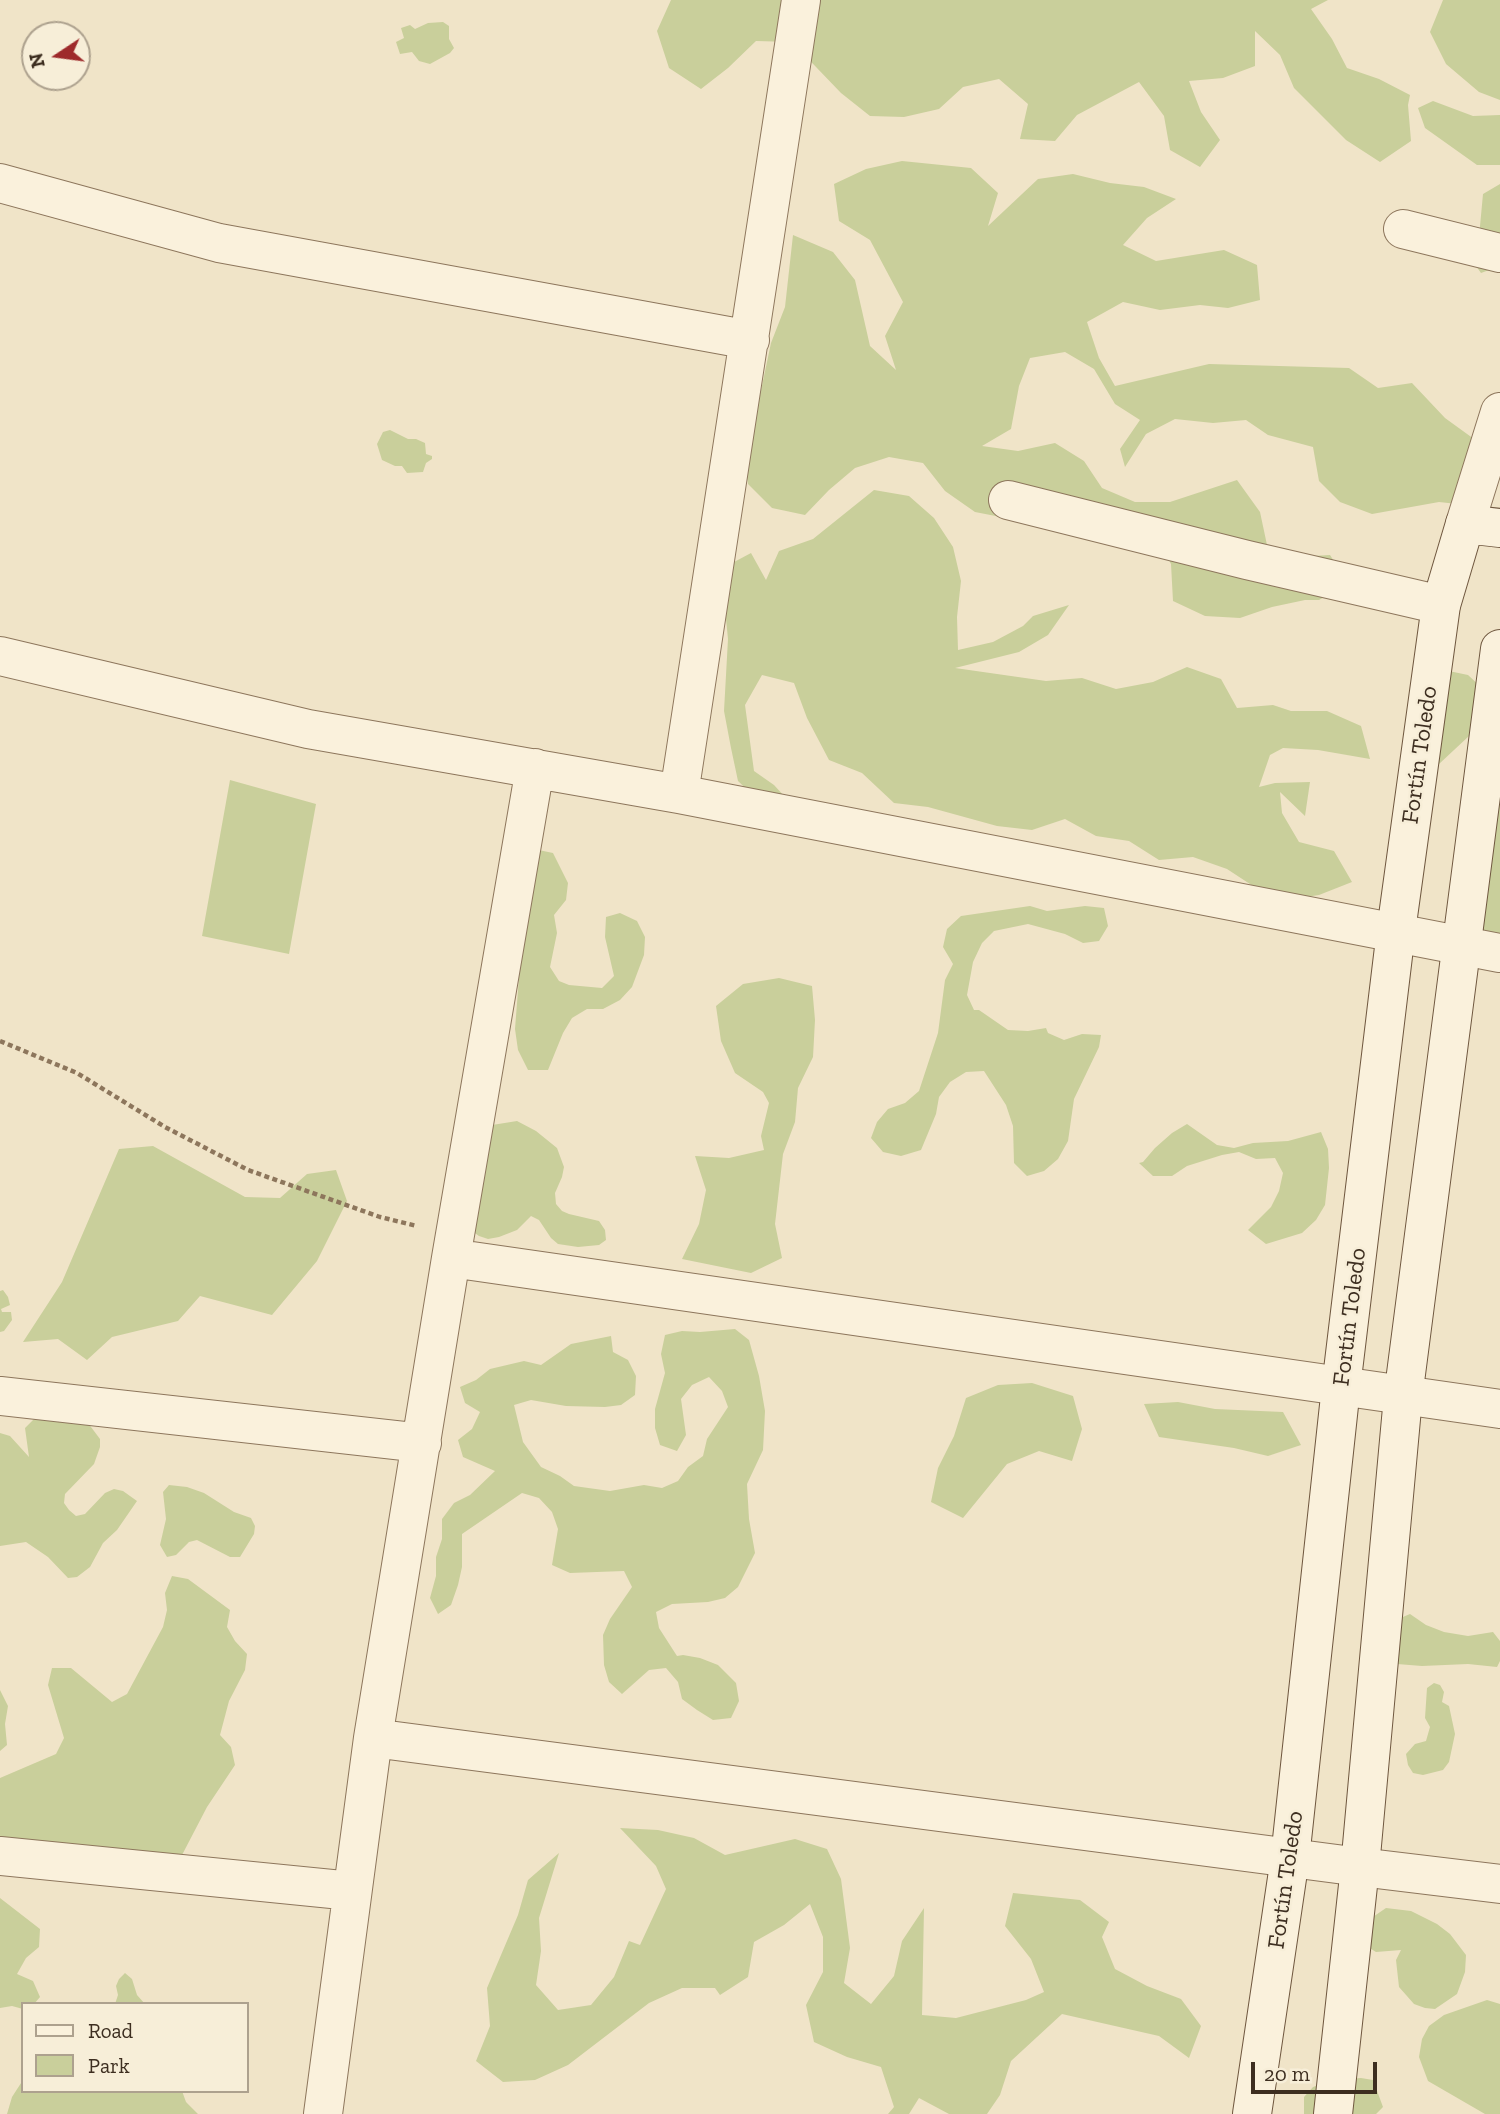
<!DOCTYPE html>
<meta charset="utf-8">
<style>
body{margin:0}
#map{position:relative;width:1500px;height:2114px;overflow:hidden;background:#f0e4c8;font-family:"Zilla Slab",serif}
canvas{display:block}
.legend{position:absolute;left:21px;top:2002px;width:228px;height:91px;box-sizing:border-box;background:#f7eed8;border:2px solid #ada18e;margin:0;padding:9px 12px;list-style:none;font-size:21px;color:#3d2e20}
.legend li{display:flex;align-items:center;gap:14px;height:35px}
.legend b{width:35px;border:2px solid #ada18e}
.north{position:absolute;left:21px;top:21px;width:70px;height:70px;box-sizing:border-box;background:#f7eed8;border:2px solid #ada18e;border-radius:50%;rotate:257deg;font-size:19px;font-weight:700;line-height:28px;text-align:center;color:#3d2e20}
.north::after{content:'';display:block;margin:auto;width:24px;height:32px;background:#9e2a2b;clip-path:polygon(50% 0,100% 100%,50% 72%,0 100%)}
.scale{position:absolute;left:1251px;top:2062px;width:126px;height:32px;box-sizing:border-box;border:4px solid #3d2e20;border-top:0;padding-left:9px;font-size:21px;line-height:24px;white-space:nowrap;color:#3d2e20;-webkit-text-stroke:5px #f7eed8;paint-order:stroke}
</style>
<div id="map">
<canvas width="1500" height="2114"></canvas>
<ul class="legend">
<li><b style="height:9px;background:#faf1dc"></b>Road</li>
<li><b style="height:19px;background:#c9cf9b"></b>Park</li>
</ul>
<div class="north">N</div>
<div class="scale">20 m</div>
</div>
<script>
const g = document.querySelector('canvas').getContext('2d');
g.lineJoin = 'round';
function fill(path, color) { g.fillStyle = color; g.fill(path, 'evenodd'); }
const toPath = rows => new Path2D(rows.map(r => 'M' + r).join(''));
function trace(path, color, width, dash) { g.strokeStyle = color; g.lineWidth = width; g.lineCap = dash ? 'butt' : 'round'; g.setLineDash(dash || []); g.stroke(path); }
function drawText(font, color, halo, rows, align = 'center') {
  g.font = font + ' "Zilla Slab",serif'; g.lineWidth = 5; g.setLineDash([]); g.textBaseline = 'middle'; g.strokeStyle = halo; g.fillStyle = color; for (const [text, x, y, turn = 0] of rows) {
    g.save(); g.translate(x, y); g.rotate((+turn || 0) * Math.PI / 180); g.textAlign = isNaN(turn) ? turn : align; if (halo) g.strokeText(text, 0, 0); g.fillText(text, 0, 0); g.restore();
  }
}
const green = toPath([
 [671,0,1328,0,1311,9,1332,39,1347,68,1379,79,1410,95,1408,105,1411,141,1380,162,1346,140,1294,88,1280,55,1255,31,1255,66,1223,78,1189,81,1201,112,1220,140,1200,167,1170,150,1164,116,1139,82,1077,115,1055,141,1020,139,1028,104,999,79,963,87,939,109,904,117,870,116,841,93,792,42,756,41,728,68,701,89,669,68,657,31],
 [1443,0,1500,0,1500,100,1479,92,1446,64,1430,32],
 [443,22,449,26,449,39,454,48,450,53,430,64,419,61,412,52,400,54,396,42,404,38,401,28,410,25,415,29,428,23],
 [1433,101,1473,116,1500,115,1500,165,1477,165,1425,128,1418,108],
 [902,161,971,168,998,193,988,226,1038,179,1073,174,1110,183,1144,187,1176,199,1147,218,1123,245,1156,261,1224,250,1257,265,1260,300,1228,308,1200,305,1160,310,1123,302,1087,322,1099,358,1115,386,1209,364,1349,368,1378,388,1412,383,1445,418,1474,439,1476,506,1439,502,1372,514,1340,502,1319,481,1313,447,1268,435,1246,420,1213,423,1175,419,1146,434,1125,467,1120,449,1140,420,1115,404,1094,369,1065,352,1030,358,1019,386,1011,429,982,446,1018,451,1055,443,1084,461,1102,488,1135,502,1170,502,1237,480,1260,512,1267,545,1295,557,1330,555,1348,583,1319,600,1305,600,1272,607,1240,618,1205,616,1173,601,1171,564,1154,532,1011,519,975,512,945,491,923,463,889,457,855,468,829,490,805,515,772,508,748,484,743,449,756,414,771,343,785,307,793,235,833,252,855,280,870,346,896,370,885,336,903,302,870,240,839,221,834,184,866,169],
 [1500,184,1500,266,1481,273,1471,259,1479,237,1483,194],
 [390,430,408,439,416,439,425,443,426,454,432,456,432,459,426,463,423,472,407,473,402,466,395,466,382,460,377,444,383,432],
 [874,490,909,496,934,518,953,547,961,581,957,617,958,650,993,642,1023,626,1033,616,1069,605,1048,635,1019,652,955,668,1046,681,1082,678,1116,689,1153,682,1187,667,1221,679,1237,708,1273,705,1291,711,1327,711,1361,726,1370,759,1318,750,1283,748,1270,755,1259,787,1275,783,1310,782,1305,816,1280,792,1282,813,1299,842,1334,851,1352,882,1319,895,1286,900,1256,888,1227,869,1193,857,1159,860,1129,841,1096,836,1065,819,1032,830,997,826,928,807,894,803,862,773,829,760,807,718,794,683,762,675,745,705,754,771,774,785,797,810,763,805,738,781,731,748,724,711,728,639,721,569,751,553,766,580,779,551,813,539],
 [1444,670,1468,675,1481,687,1481,706,1469,736,1439,764,1428,768],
 [1500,724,1500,935,1468,932],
 [230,780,316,804,289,954,202,936],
 [529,848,553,853,568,883,566,900,554,915,557,933,550,967,559,981,569,985,602,988,614,976,605,937,606,917,620,913,637,921,645,937,644,955,632,987,620,1000,603,1009,587,1009,572,1018,563,1033,548,1070,528,1070,518,1050,515,1029],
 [1030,906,1047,911,1085,906,1104,908,1108,926,1099,941,1083,943,1065,934,1028,924,994,931,982,943,973,962,967,995,974,1010,979,1010,1008,1030,1028,1031,1046,1028,1048,1033,1064,1040,1082,1034,1101,1035,1099,1047,1074,1099,1068,1141,1058,1159,1044,1171,1027,1176,1014,1163,1013,1126,1006,1105,984,1071,966,1072,950,1082,939,1097,936,1114,921,1150,901,1156,883,1152,871,1138,877,1122,888,1109,905,1103,919,1091,938,1033,945,980,953,964,943,947,947,929,961,916],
 [779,978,812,986,815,1020,813,1057,798,1088,795,1122,783,1154,775,1224,782,1258,751,1273,682,1259,699,1224,706,1190,695,1156,729,1158,764,1150,761,1136,769,1103,763,1092,735,1073,721,1041,716,1006,743,984],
 [517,1121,536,1131,557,1148,564,1167,562,1177,555,1193,556,1204,562,1211,569,1214,599,1221,605,1230,606,1240,599,1245,578,1247,558,1244,551,1238,539,1220,531,1216,517,1230,499,1237,488,1239,479,1236,472,1231,486,1126],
 [1187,1124,1217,1145,1234,1148,1253,1143,1288,1141,1321,1132,1328,1149,1329,1168,1325,1205,1316,1220,1302,1233,1266,1244,1248,1230,1271,1207,1279,1191,1283,1173,1275,1158,1256,1159,1239,1152,1222,1155,1187,1166,1172,1176,1153,1176,1139,1163,1143,1162,1155,1148,1172,1133],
 [153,1146,245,1197,280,1198,307,1174,336,1170,347,1201,317,1261,272,1315,200,1296,178,1321,112,1337,87,1360,58,1339,23,1342,62,1282,119,1149],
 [3,1290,8,1297,10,1305,1,1309,2,1312,11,1312,12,1320,4,1331,0,1332,0,1291],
 [735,1329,749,1340,759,1376,765,1411,763,1450,747,1484,749,1519,755,1553,738,1587,725,1598,708,1602,672,1604,656,1612,659,1628,677,1656,683,1655,700,1658,718,1665,736,1683,739,1701,731,1718,713,1720,697,1710,682,1699,678,1682,666,1668,649,1670,622,1694,609,1682,604,1665,603,1635,610,1619,632,1587,624,1571,570,1573,552,1565,558,1529,552,1512,539,1498,522,1493,462,1534,462,1567,458,1585,451,1605,438,1614,430,1598,436,1576,436,1557,442,1539,442,1519,454,1503,470,1495,495,1471,463,1457,458,1440,472,1429,480,1412,465,1403,460,1387,476,1380,490,1369,524,1361,541,1365,571,1344,611,1336,613,1352,628,1360,636,1376,635,1395,621,1405,605,1407,566,1406,531,1400,514,1405,523,1442,541,1467,560,1476,574,1486,610,1491,644,1485,662,1488,678,1481,688,1467,703,1456,707,1439,728,1407,722,1391,709,1377,692,1385,681,1399,686,1435,677,1451,660,1445,655,1428,655,1409,665,1373,661,1354,665,1335,682,1331,700,1332],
 [1032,1383,1073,1396,1082,1429,1072,1461,1039,1451,1007,1464,963,1518,931,1502,938,1468,954,1436,966,1398,998,1385],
 [1178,1402,1215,1409,1283,1412,1301,1445,1268,1456,1234,1448,1159,1437,1144,1404],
 [39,1414,88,1423,100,1439,100,1447,94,1464,65,1494,64,1503,69,1510,76,1516,85,1514,105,1493,114,1489,123,1491,137,1501,117,1530,103,1543,90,1567,77,1577,68,1578,48,1557,26,1542,0,1546,0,1433,10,1436,29,1457,25,1428],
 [169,1485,187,1487,204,1493,234,1512,251,1518,255,1526,254,1534,240,1557,230,1557,197,1540,189,1542,176,1555,167,1557,160,1545,166,1519,163,1492],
 [172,1576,188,1579,230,1610,227,1627,235,1641,247,1654,245,1670,229,1701,220,1735,231,1747,235,1765,207,1807,182,1855,0,1850,0,1778,56,1754,64,1738,48,1685,52,1668,71,1668,112,1702,127,1694,163,1627,167,1610,165,1593],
 [1410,1614,1426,1625,1444,1632,1468,1636,1493,1632,1500,1641,1500,1661,1497,1667,1468,1664,1422,1666,1397,1664,1391,1622],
 [1434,1683,1440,1685,1444,1692,1442,1702,1449,1706,1455,1734,1449,1762,1443,1770,1423,1775,1413,1773,1408,1765,1406,1754,1415,1744,1426,1741,1430,1727,1425,1718,1427,1688],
 [0,1690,8,1706,5,1724,7,1745,0,1751],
 [620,1828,658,1830,694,1838,725,1855,795,1839,827,1849,841,1879,850,1948,844,1983,871,2004,894,1976,902,1941,924,1908,922,2015,956,2018,1026,2000,1044,1992,1031,1959,1005,1926,1013,1893,1080,1900,1109,1922,1102,1937,1115,1969,1147,1986,1181,1999,1201,2026,1189,2058,1159,2036,1062,2014,1011,2061,1000,2095,987,2114,949,2114,919,2098,909,2114,888,2114,894,2107,881,2067,847,2057,814,2042,806,2005,823,1972,823,1937,810,1904,784,1925,754,1942,748,1977,720,1995,715,1988,682,1988,649,2003,568,2065,535,2080,503,2082,476,2061,490,2026,487,1988,518,1915,528,1880,559,1853,539,1918,541,1951,536,1985,558,2010,591,2005,614,1977,629,1941,640,1945,666,1889,656,1866],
 [0,1898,40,1929,39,1947,26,1958,17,1974,33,1981,40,1997,34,2004,23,2004,23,2009,12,2006,0,2008],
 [1386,1908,1411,1911,1437,1924,1450,1934,1466,1955,1465,1972,1457,1994,1435,2009,1425,2008,1414,2004,1399,1987,1396,1960,1401,1950,1376,1952,1368,1947,1367,1921],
 [125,1973,132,1979,137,1995,145,2004,115,2004,118,1995,116,1986,119,1979],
 [1487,2000,1500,2004,1500,2114,1485,2114,1428,2081,1419,2057,1422,2039,1429,2026,1444,2015],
 [1361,2078,1373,2080,1383,2107,1376,2114,1304,2114,1304,2097,1313,2087,1333,2080],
 [23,2080,23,2091,182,2091,186,2102,198,2114,7,2114,12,2097]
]);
const path = toPath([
 [0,1041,77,1073,165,1127,248,1170,380,1217,417,1226]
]);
const street = toPath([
 [0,183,219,243,750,340],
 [1403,229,1500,253],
 [1008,500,1247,560,1441,605],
 [1465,524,1500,412],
 [0,656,308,729,679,794,1500,953],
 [679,794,801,0],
 [451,1258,1500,1409],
 [0,1396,422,1443],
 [373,1738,1360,1867,1500,1884],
 [0,1856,352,1891],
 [323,2114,373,1738,451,1258,535,768]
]);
const secondary = toPath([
 [1252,2114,1290,1858,1341,1387,1396,931,1441,605,1465,524,1500,528],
 [1333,2114,1360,1867,1403,1397,1500,649]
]);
const streetNames = [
 ["Fortín Toledo",1420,755,-82],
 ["Fortín Toledo",1350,1317,-83],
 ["Fortín Toledo",1286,1880,-82]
];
fill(green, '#c9cf9b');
trace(street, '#8d765c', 40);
trace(secondary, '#6f573f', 40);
trace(path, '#8d765c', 4.5, [5, 3.5]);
trace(street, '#faf1dc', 38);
trace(secondary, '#faf1dc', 38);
drawText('24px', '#3d2e20', '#f7eed8', streetNames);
</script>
